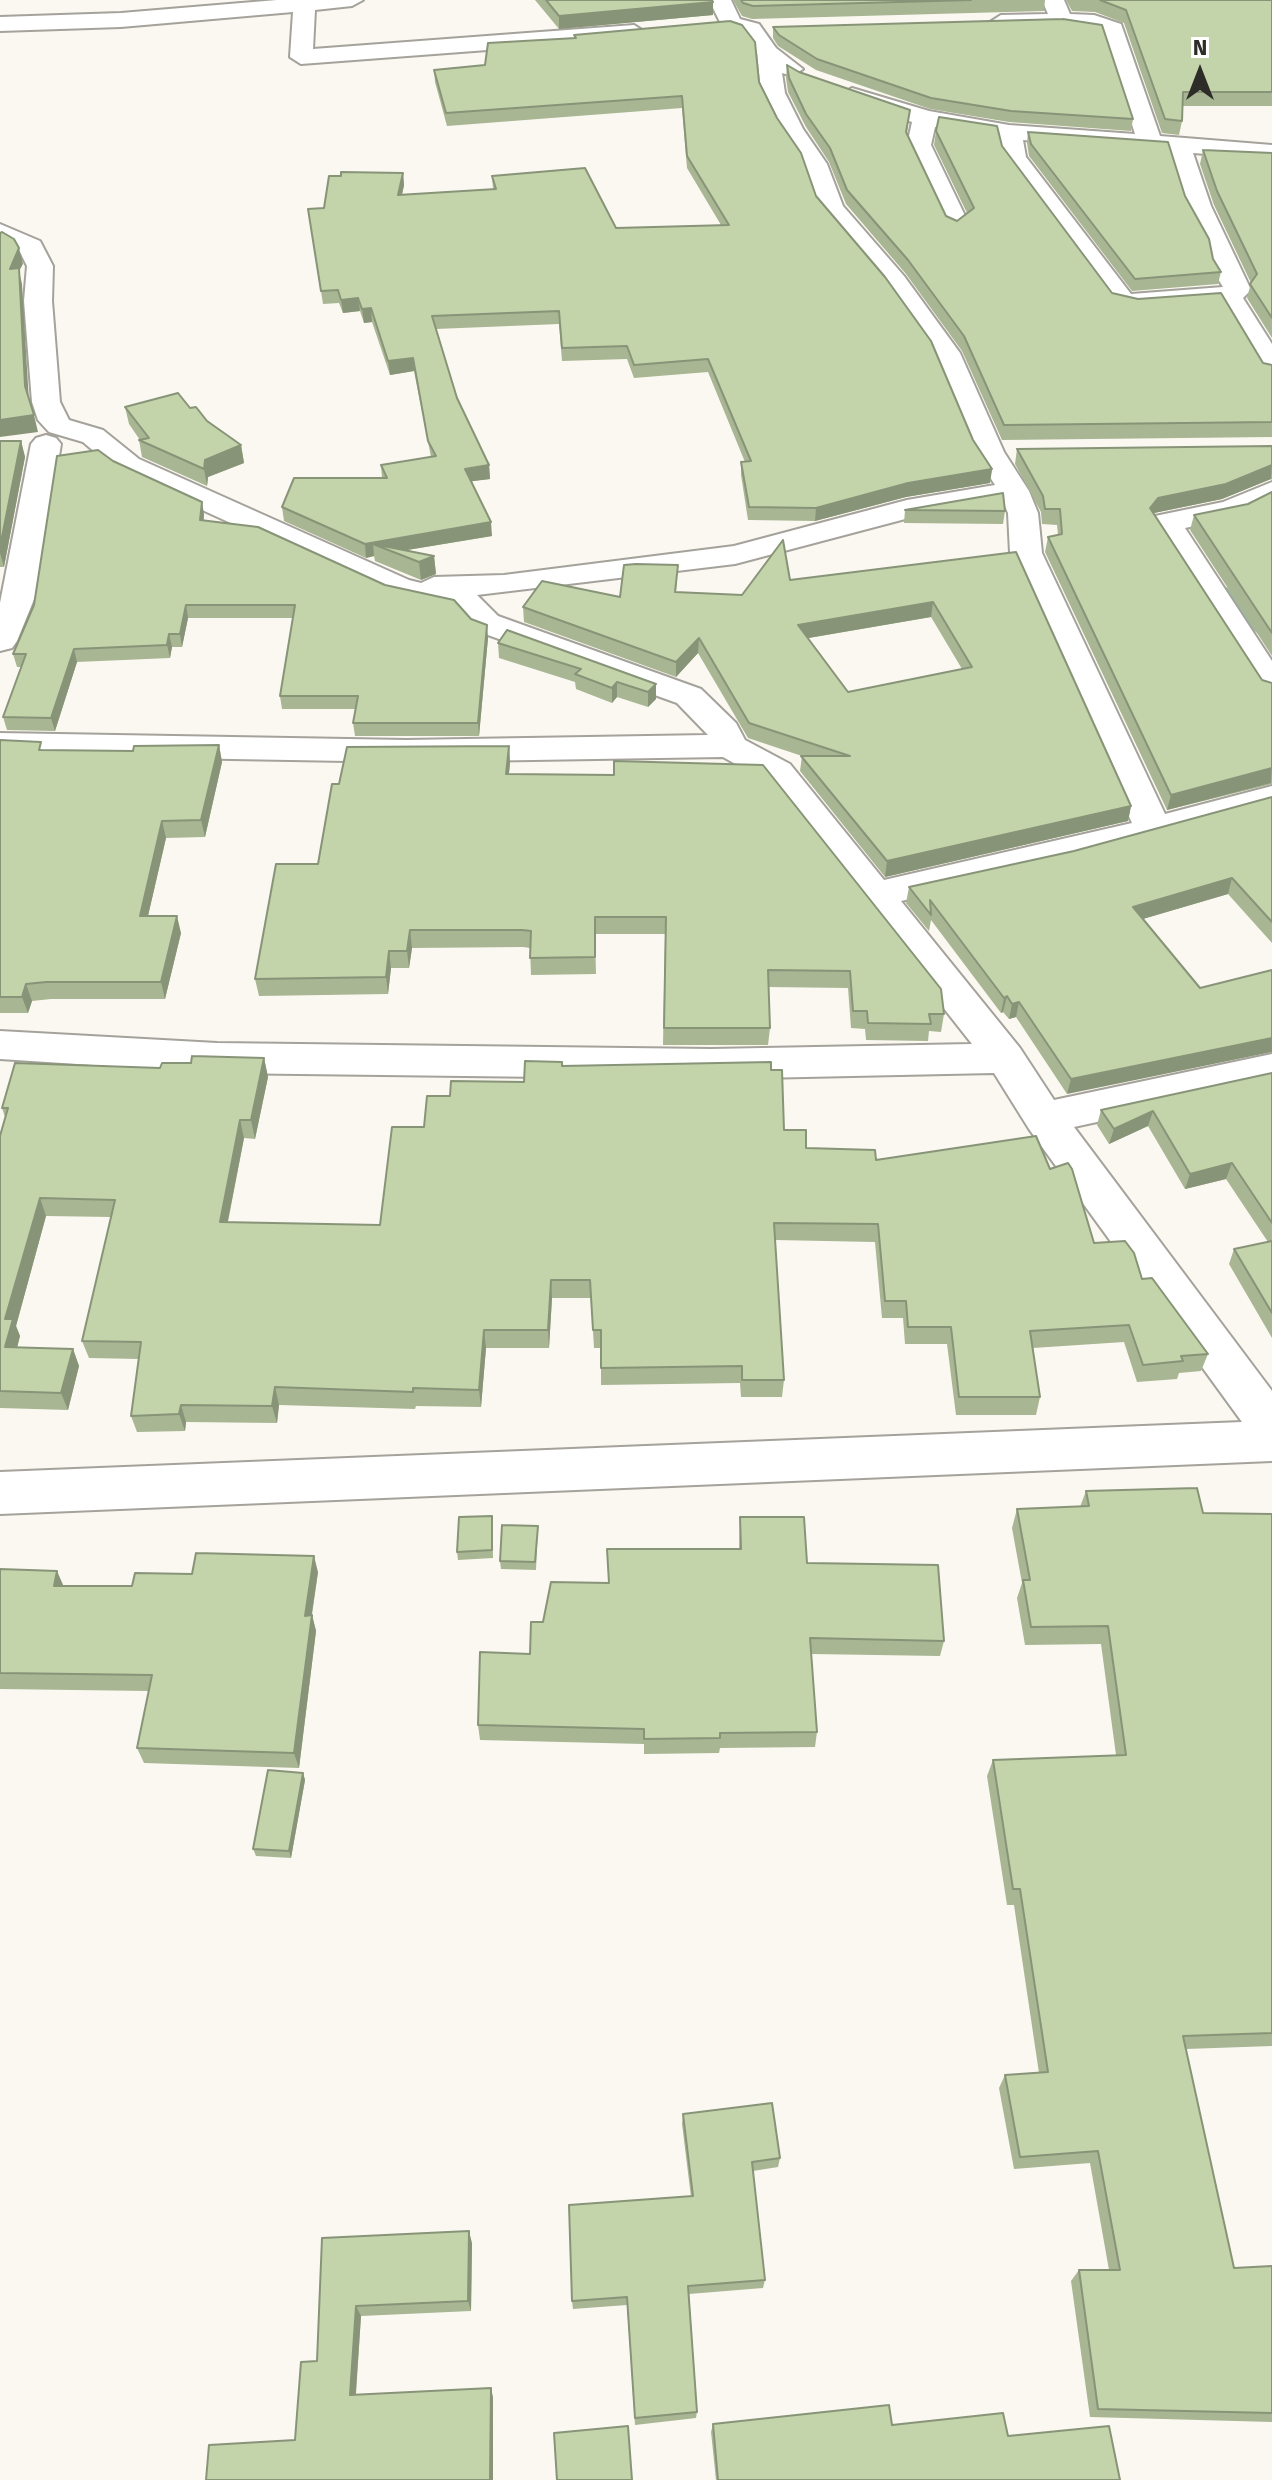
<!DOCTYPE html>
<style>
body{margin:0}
#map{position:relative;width:1272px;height:2480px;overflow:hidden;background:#fbf8f1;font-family:"Fira Sans",sans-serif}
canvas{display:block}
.north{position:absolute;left:1160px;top:32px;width:80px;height:80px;-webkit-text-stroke:6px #fff;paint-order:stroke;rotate:0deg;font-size:22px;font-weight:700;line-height:32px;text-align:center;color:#2d2c29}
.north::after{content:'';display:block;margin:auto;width:28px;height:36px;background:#2d2c29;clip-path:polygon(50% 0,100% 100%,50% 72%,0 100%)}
</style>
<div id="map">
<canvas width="1272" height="2480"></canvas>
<div class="north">N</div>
</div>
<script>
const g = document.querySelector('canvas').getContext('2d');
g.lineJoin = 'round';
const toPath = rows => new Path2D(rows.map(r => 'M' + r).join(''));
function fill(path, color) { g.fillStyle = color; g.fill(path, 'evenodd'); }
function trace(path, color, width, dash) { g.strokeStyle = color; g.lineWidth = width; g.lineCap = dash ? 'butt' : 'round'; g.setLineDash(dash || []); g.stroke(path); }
const stream = toPath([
 [1225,587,1229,588,1249,616,1272,636,1272,645,1241,620,1220,590,1225,587]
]);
const minor = toPath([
 [277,0,363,0,352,6,315,10,313,49,634,25,645,32,634,39,301,64,290,57,293,12,121,27,0,31,0,17,121,13,277,0],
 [709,0,731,0,740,19,759,24,776,48,803,69,792,76,782,73,785,93,803,129,827,164,843,206,904,276,960,353,1004,452,1029,491,1038,513,1042,553,1165,814,1272,786,1272,809,1070,864,901,901,1020,1048,1054,1100,1272,1054,1272,1084,1074,1127,1272,1391,1272,1461,0,1514,0,1472,1242,1422,1029,1129,994,1073,711,1079,217,1073,0,1059,0,1031,217,1043,711,1049,972,1044,764,780,723,757,406,762,0,755,0,733,406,740,708,735,677,703,474,630,457,610,388,595,117,471,83,442,49,432,38,420,32,402,24,301,27,266,20,252,0,242,0,224,40,241,53,266,52,301,60,402,69,420,103,430,139,459,409,580,421,583,434,577,504,575,734,546,907,500,995,485,974,452,932,353,886,288,818,208,803,164,779,129,761,93,757,53,743,34,723,28,709,0],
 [1003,502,1008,513,1010,553,1132,823,884,880,790,764,745,740,736,723,701,689,498,616,477,595,735,564,909,518,1003,502],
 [1042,0,1064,0,1070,14,1094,15,1121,24,1160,136,1272,145,1272,159,1193,153,1211,206,1251,290,1243,298,1272,344,1272,378,1262,376,1228,314,1219,305,1135,311,1112,306,1002,158,998,137,935,127,931,145,969,224,956,232,947,229,907,145,912,122,844,100,840,95,852,88,929,111,1009,125,1135,134,1103,33,1062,27,1001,29,990,22,1001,15,1048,14,1042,0],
 [1023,140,1168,151,1185,206,1209,250,1213,271,1223,287,1131,294,1026,157,1023,140],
 [46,435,56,438,61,444,37,592,17,641,12,648,0,651,0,603,31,444,36,438,46,435],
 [1272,482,1272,502,1243,516,1185,528,1272,661,1272,697,1260,694,1150,523,1155,516,1223,502,1272,482]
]);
const wall = toPath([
 [535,0,712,0,713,15,559,29],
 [733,0,1045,0,1044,11,752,19,742,16],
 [1066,0,1272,0,1272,106,1182,106,1182,121,1179,135,1162,133,1124,23,1095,12,1072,11],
 [773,27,1133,119,1131,131,1009,122,930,109,816,70,778,46,773,38],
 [574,35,759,82,816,196,992,469,990,483,906,497,815,521,748,520,741,475,741,462,745,462,708,372,634,378,627,359,562,361,559,324,436,329,457,398,489,465,490,479,472,481,492,536,407,550,434,556,436,574,421,580,375,561,374,556,366,558,284,521,282,507,382,478,381,465,431,457,414,371,390,375,372,322,364,323,360,311,343,313,339,303,323,304,308,209,324,208,403,173,404,185,402,195,493,189,492,176,616,228,721,225,687,168,682,108,447,126,435,82,434,70,485,65,574,39],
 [787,65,799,72,908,124,907,134,946,216,957,221,967,213,934,145,936,131,1002,146,1112,293,1263,363,1272,365,1272,437,1002,440,962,351,906,274,846,204,829,162,806,127,788,92,786,78],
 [1028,132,1185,196,1213,259,1221,272,1218,284,1132,291,1029,156,1027,143],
 [1203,150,1272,153,1272,338,1247,298,1251,283,1214,205,1200,164],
 [125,407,190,408,241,445,244,463,208,477,207,486,142,457,139,440,140,440,129,424],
 [0,441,21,441,25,457,4,567,0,567],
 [1272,446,1272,480,1271,479,1222,499,1154,513,1262,680,1272,683,1272,784,1167,810,1045,552,1048,537,1058,535,1057,525,1042,524,1041,512,1015,464,1017,449],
 [113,461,204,514,204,521,488,638,479,736,355,736,353,723,356,709,282,709,280,696,293,618,188,618,182,647,172,647,170,658,77,662,55,731,7,730,3,717,21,667,17,667,13,654],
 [1272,492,1272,656,1190,530,1194,515,1248,504],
 [905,510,1005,511,1003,524,904,523],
 [1016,552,1131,806,1128,821,885,877,800,771,802,756,748,738,698,653,676,677,524,622,523,607,620,597,677,580,676,592,742,595,790,580],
 [931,617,962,669,848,692,808,638],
 [498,643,656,684,656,699,648,707,617,697,612,703,576,689,575,682,499,658],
 [0,740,44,750,133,751,219,745,222,762,205,837,166,838,148,916,181,933,165,999,51,999,32,1001,28,1013,0,1013],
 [509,746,510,763,509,774,944,1014,941,1032,929,1031,928,1041,866,1040,865,1029,851,1028,848,988,768,987,770,1028,768,1045,663,1045,665,934,595,934,596,974,531,975,530,948,523,947,412,948,409,968,391,968,388,994,259,996,255,979,318,864,339,784],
 [1272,797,1272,943,1228,894,1143,919,1067,1094,1016,1017,1009,1019,1003,1012,1001,1013,931,920,929,931,906,903,909,887,1074,851],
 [264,1058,268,1077,255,1139,244,1138,228,1222,380,1225,424,1127,450,1096,524,1082,562,1066,771,1070,784,1130,806,1148,876,1160,1050,1169,1094,1243,1142,1279,1208,1354,1201,1371,1179,1373,1177,1379,1137,1382,1124,1342,1033,1348,1040,1397,1036,1415,956,1415,947,1344,905,1344,903,1318,882,1318,875,1242,775,1240,784,1380,782,1397,741,1397,740,1383,601,1385,601,1348,594,1348,591,1298,552,1298,549,1348,486,1348,481,1407,416,1406,415,1409,279,1405,277,1423,186,1422,185,1431,137,1432,131,1416,139,1359,89,1358,82,1341,111,1217,46,1216,16,1326,20,1336,17,1347,73,1349,79,1366,68,1410,0,1408,0,1136,5,1117,2,1108,160,1068,191,1063],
 [1272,1073,1272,1338,1229,1264,1234,1249,1268,1242,1226,1179,1185,1189,1148,1126,1109,1144,1097,1125,1101,1110],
 [1086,1491,1203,1513,1272,1514,1272,2046,1186,2049,1234,2268,1272,2266,1272,2422,1090,2417,1071,2281,1079,2270,1109,2270,1090,2163,1014,2169,999,2088,1005,2075,1039,2073,1014,1905,1007,1905,987,1776,993,1760,1116,1755,1101,1644,1025,1645,1017,1598,1022,1583,1012,1528,1017,1509,1080,1507],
 [492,1516,493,1558,458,1560,457,1552],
 [740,1517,807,1563,944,1641,940,1656,811,1654,817,1732,815,1747,720,1748,719,1753,644,1754,644,1744,480,1740,478,1725,530,1654,543,1622,609,1583,607,1549,739,1549],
 [538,1526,536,1570,501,1569,500,1561],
 [0,1569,64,1586,132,1586,192,1574,318,1572,312,1615,316,1631,299,1768,144,1763,137,1748,149,1691,0,1689],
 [303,1773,305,1780,291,1858,256,1856,253,1849],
 [683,2114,780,2158,778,2167,753,2171,765,2280,763,2288,689,2294,697,2412,696,2418,635,2425,627,2305,573,2309,572,2301,691,2197,682,2124],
 [322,2238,472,2243,471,2311,361,2316,356,2395,493,2397,295,2440,317,2361],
 [713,2424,892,2425,1008,2436,1120,2480,716,2480,711,2432]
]);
const shadedWall = toPath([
 [713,2,713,15,559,29,559,16],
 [403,173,404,185,399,208,398,195],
 [19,248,23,264,19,271,22,284,29,402,25,386,10,269],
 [358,298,360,311,343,313,341,300],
 [371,308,372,322,364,323,362,309],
 [413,358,414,371,390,375,388,361],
 [34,415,38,432,0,437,0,420],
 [21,441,25,457,4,567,0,553,0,547],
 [241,445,244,463,208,477,207,486,204,469,205,460],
 [489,465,490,479,466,482,465,469],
 [1272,465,1271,479,1222,499,1154,513,1150,508,1158,498],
 [992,469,990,483,906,497,815,521,816,508,908,483],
 [202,502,204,514,202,533,200,520],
 [491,522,492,536,395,552,373,544,374,556,366,558,365,544],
 [434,556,436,574,421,580,419,562],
 [933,602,931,617,797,640,798,625],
 [186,605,188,618,182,647,180,634],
 [487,625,488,638,479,736,478,723],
 [169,634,172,647,170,658,167,645],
 [699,638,698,653,676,677,676,662],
 [74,649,77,662,55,731,51,718],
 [617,682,617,697,612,703,612,688],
 [656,684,656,699,648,707,648,692],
 [219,745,222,762,205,837,201,820],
 [509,746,510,763,507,791,506,774],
 [1272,768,1271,783,1167,810,1171,795],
 [1131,806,1128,821,885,877,887,861],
 [162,821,166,838,144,933,140,916],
 [1232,878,1228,894,1129,923,1133,907],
 [177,916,181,933,165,999,161,982],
 [410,930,412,948,409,968,407,951],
 [389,951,391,968,388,994,386,977],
 [26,984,32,1001,28,1013,22,997],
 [1007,996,1003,1012,1001,1013,1004,998],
 [1019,1002,1016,1017,1009,1019,1012,1004],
 [1272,1038,1272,1052,1067,1094,1071,1079],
 [264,1058,268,1077,255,1139,251,1120],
 [1153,1111,1148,1126,1109,1144,1114,1129],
 [240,1120,244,1138,224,1240,220,1222],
 [1232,1163,1226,1179,1185,1189,1190,1174],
 [40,1198,46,1216,16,1326,20,1336,13,1364,5,1347,5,1319],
 [551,1280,552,1298,549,1348,548,1330],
 [484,1330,486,1348,481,1407,479,1390],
 [73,1349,79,1366,68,1410,61,1393],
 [275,1387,279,1405,277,1423,272,1406],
 [181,1405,186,1422,185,1431,179,1414],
 [314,1556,318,1572,309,1632,305,1616],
 [57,1571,64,1587,54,1586],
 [312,1615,316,1631,299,1768,294,1753],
 [303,1773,305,1780,291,1858,289,1851],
 [469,2231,472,2243,471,2311,468,2301],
 [356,2306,361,2316,355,2404,350,2395],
 [491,2388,493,2397,493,2480,490,2480]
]);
const building = toPath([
 [546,0,712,0,713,2,559,16,546,0],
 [741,0,971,0,753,6,743,3,741,0],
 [1100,0,1272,0,1272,92,1183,92,1182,121,1165,119,1126,10,1100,0],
 [1063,19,1102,25,1133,119,1011,111,931,98,817,59,779,35,773,27,1063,19],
 [730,21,742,25,755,42,759,82,777,118,801,153,816,196,885,277,931,341,973,440,992,469,908,483,816,508,749,507,741,462,751,461,708,359,634,365,627,346,562,348,559,311,432,316,457,398,489,465,465,469,491,522,365,544,282,507,294,478,387,478,381,465,436,456,428,441,413,358,388,361,371,308,362,309,358,298,341,300,338,290,321,291,308,209,324,208,329,176,341,176,341,172,403,173,398,195,496,189,492,176,585,168,616,228,729,225,687,156,682,96,446,113,434,70,485,65,488,43,576,38,574,35,730,21],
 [787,65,799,72,910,110,906,132,946,216,957,221,974,208,936,131,939,117,997,126,1002,146,1112,293,1138,299,1221,293,1263,363,1272,365,1272,422,1004,425,964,336,908,260,847,190,830,148,806,114,789,78,787,65],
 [1028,132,1168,142,1185,196,1209,239,1213,259,1221,272,1135,279,1031,144,1028,132],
 [1203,150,1272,153,1272,318,1250,284,1257,274,1217,191,1203,150],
 [2,232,14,239,19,248,10,269,19,268,25,386,34,415,0,420,0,233,2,232],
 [178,393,190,408,196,407,207,421,241,445,205,460,204,469,139,440,149,438,125,407,178,393],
 [0,441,21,441,0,547,0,441],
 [1272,446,1272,465,1226,484,1158,498,1150,508,1262,680,1272,683,1272,768,1171,795,1048,537,1062,534,1060,509,1045,509,1043,496,1017,449,1272,446],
 [98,450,113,461,202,502,200,520,258,527,385,585,454,600,471,619,487,625,478,723,353,723,358,696,280,696,295,605,186,605,180,634,169,634,167,645,74,649,51,718,3,717,26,654,13,654,34,605,57,456,98,450],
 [1272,492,1272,633,1194,515,1248,504,1272,492],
 [1003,493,1005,511,905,510,1003,493],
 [783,540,790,580,1016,552,1131,806,887,861,801,756,850,756,749,723,699,638,676,662,523,607,542,581,620,597,624,565,636,564,678,565,675,592,742,595,783,540],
 [933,602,972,667,848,692,798,625,933,602],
 [373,544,434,556,419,562,373,544],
 [507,630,656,684,648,692,617,682,612,688,575,674,581,669,498,643,507,630],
 [0,740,41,742,39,750,133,751,134,746,219,745,201,820,162,821,140,916,177,916,161,982,46,982,26,984,22,997,0,997,0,740],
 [509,746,506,774,614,775,614,761,763,765,941,989,944,1014,929,1014,931,1024,868,1023,867,1011,853,1011,850,971,768,970,770,1028,664,1028,666,917,595,917,595,957,530,958,531,931,522,930,410,930,407,951,389,951,386,977,255,979,276,864,318,864,332,784,339,784,347,747,509,746],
 [1272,797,1272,922,1232,878,1133,907,1200,988,1272,970,1272,1038,1071,1079,1019,1002,1012,1004,1007,996,1004,998,930,900,931,915,909,887,1074,851,1272,797],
 [192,1056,264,1058,251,1120,240,1120,220,1222,380,1225,392,1127,424,1127,427,1096,450,1096,451,1081,524,1082,525,1061,562,1062,562,1066,771,1062,771,1070,782,1070,784,1130,806,1130,806,1148,875,1150,876,1160,1036,1136,1050,1169,1068,1163,1072,1169,1094,1243,1125,1241,1134,1253,1142,1279,1152,1278,1208,1354,1181,1356,1183,1361,1143,1365,1129,1325,1030,1331,1040,1397,959,1397,951,1327,908,1327,906,1301,885,1301,878,1224,774,1223,784,1380,742,1380,742,1366,601,1368,601,1330,593,1330,590,1280,551,1280,548,1330,484,1330,479,1390,413,1388,413,1392,275,1387,272,1406,181,1405,179,1414,131,1416,141,1342,82,1341,115,1200,40,1198,5,1319,13,1319,5,1347,73,1349,61,1393,0,1391,0,1136,8,1108,2,1108,15,1063,160,1068,162,1063,191,1063,192,1056],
 [1272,1073,1272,1223,1232,1163,1190,1174,1153,1111,1114,1129,1101,1110,1272,1073],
 [1272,1241,1272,1313,1234,1249,1272,1241],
 [1197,1488,1203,1513,1272,1514,1272,2033,1183,2036,1234,2268,1272,2266,1272,2413,1098,2409,1079,2270,1120,2270,1098,2151,1020,2157,1005,2075,1048,2072,1020,1889,1013,1889,993,1760,1126,1755,1108,1626,1031,1627,1023,1580,1030,1580,1017,1509,1089,1506,1086,1491,1197,1488],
 [492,1516,492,1550,457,1552,459,1517,492,1516],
 [740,1517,804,1517,807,1563,938,1565,944,1641,810,1638,817,1732,720,1733,720,1738,644,1739,644,1729,478,1725,480,1652,530,1654,531,1622,543,1622,551,1582,609,1583,607,1549,741,1549,740,1517],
 [502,1525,538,1526,535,1562,500,1561,502,1525],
 [196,1553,314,1556,305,1616,312,1615,294,1753,137,1748,152,1675,0,1673,0,1569,57,1571,54,1586,132,1586,135,1573,192,1574,196,1553],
 [268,1770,303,1773,289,1851,253,1849,268,1770],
 [772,2103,780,2158,752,2162,765,2280,688,2286,697,2412,635,2418,627,2297,572,2301,569,2205,693,2196,683,2114,772,2103],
 [469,2231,468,2301,356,2306,350,2395,491,2388,490,2480,206,2480,209,2445,295,2440,301,2362,317,2361,322,2238,469,2231],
 [889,2405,892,2425,1003,2413,1008,2436,1109,2426,1120,2480,718,2480,713,2424,889,2405],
 [628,2426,632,2480,557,2480,554,2433,628,2426]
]);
fill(stream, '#93c0a6');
trace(minor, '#a4a29b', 4);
fill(minor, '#fff');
fill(wall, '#a8b693');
fill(shadedWall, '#889478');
fill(building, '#c3d4ab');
trace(building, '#889478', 2);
</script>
